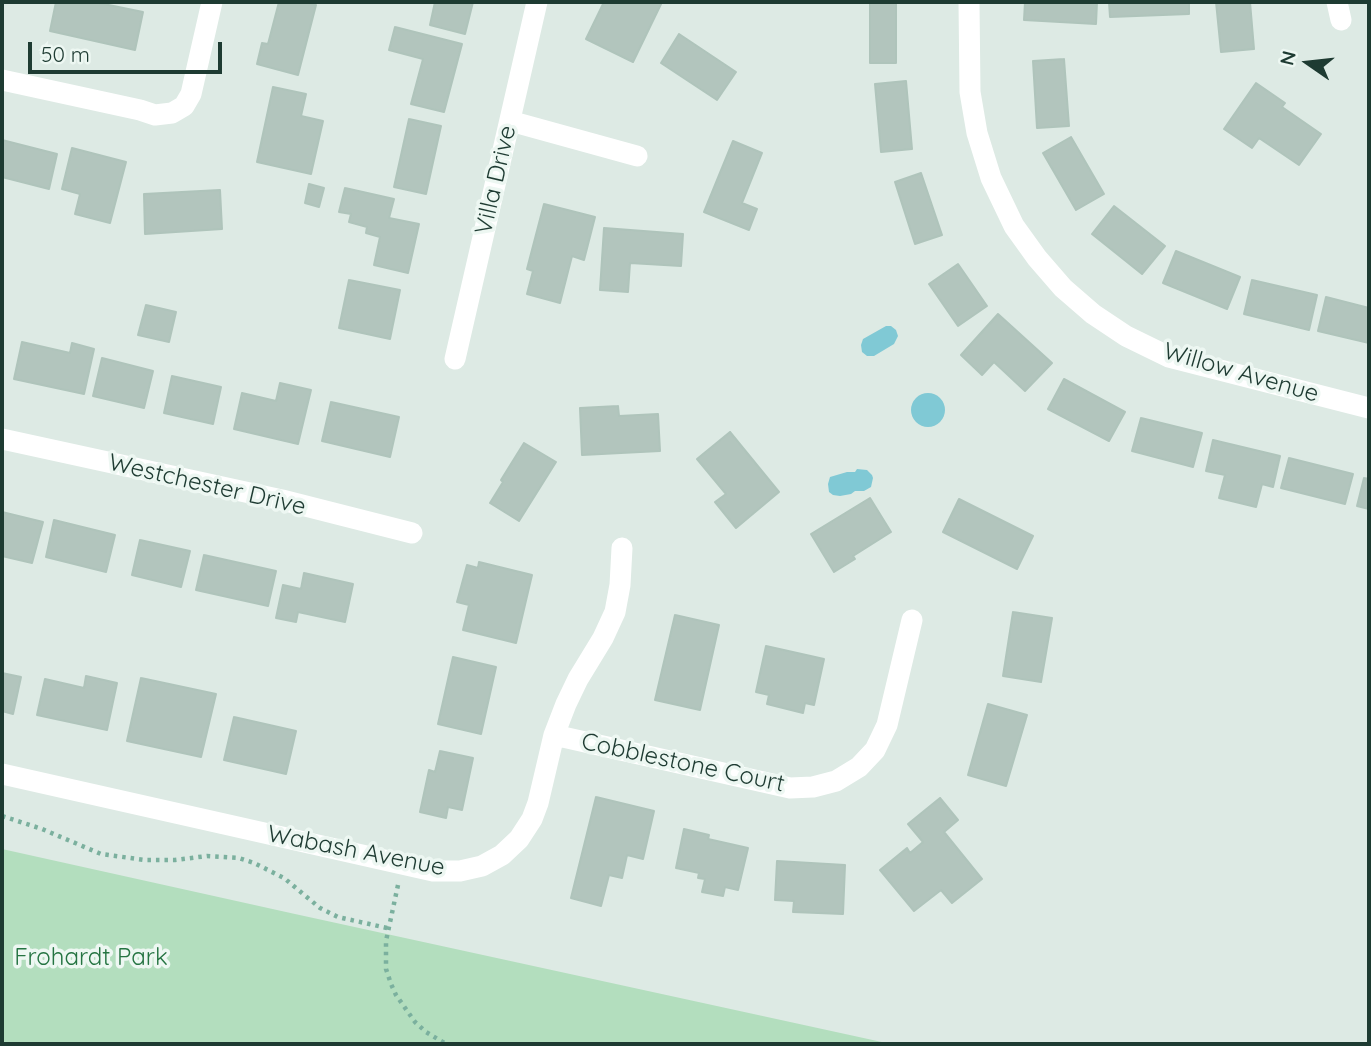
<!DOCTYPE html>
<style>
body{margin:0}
#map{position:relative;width:1371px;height:1046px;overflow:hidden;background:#ddeae4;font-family:Quicksand,sans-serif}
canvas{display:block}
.frame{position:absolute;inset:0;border:4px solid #1e3b32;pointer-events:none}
.north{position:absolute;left:1273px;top:28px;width:70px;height:70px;-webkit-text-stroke:5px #edf7f2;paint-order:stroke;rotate:284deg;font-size:19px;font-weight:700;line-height:28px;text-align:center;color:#1e3b32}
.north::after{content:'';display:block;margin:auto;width:24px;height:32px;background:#1e3b32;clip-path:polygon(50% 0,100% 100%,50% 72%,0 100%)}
.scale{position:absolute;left:28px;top:42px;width:194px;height:32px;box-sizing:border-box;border:4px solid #1e3b32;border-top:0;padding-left:9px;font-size:21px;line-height:24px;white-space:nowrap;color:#1e3b32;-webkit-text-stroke:5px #edf7f2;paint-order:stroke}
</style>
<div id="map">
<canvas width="1371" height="1046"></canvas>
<div class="frame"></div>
<div class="north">N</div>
<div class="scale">50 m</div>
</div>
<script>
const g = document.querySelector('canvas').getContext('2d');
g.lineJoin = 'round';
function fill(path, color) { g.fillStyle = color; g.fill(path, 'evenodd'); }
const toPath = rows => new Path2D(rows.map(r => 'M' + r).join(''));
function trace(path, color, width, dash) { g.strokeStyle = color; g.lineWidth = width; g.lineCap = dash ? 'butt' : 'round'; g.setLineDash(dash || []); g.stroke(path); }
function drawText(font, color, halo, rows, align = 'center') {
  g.font = font + ' Quicksand,sans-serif'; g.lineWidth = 7; g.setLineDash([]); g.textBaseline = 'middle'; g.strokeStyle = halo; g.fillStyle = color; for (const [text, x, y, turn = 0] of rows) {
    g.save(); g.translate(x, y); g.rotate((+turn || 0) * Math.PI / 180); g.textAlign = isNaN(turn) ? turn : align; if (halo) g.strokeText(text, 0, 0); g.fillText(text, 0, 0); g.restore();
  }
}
const green = toPath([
 [2,849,295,914,891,1044,2,1044]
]);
const water = toPath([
 [886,326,891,326,896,330,898,336,894,344,874,356,867,356,862,352,861,345,863,339],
 '911 410a17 17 0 1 1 34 0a17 17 0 1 1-34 0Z',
 [857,469,867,470,872,475,873,478,871,487,864,491,855,491,851,494,840,496,833,495,829,492,828,484,830,477,847,472,855,472]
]);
const building = toPath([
 [56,2,94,2,143,12,135,50,50,31,56,2],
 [279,2,304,2,316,5,298,75,257,64,262,43,268,44,279,2],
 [435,2,473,2,465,34,430,25,435,2],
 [604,2,662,2,633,62,586,39,604,2],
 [870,2,896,2,896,63,870,63,870,2],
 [1025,2,1097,2,1096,24,1024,20,1025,2],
 [1109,2,1189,2,1189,14,1110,17,1109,2],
 [1216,2,1250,2,1254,49,1221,52,1216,2],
 [395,27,462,44,444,112,411,104,423,59,389,50,395,27],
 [679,34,736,72,717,100,661,63,679,34],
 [1064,59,1069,126,1037,128,1033,61,1064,59],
 [906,81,912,149,881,152,875,84,906,81],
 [1256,83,1285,103,1282,107,1321,134,1299,165,1259,138,1252,148,1224,129,1256,83],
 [273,87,306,94,301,116,323,121,311,174,257,162,273,87],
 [409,119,441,126,426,194,394,187,409,119],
 [1071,137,1104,194,1076,210,1043,153,1071,137],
 [2,140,57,154,49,189,2,177,2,140],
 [733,141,762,153,742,203,757,209,749,230,704,212,733,141],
 [72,148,126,162,110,223,75,214,80,194,62,189,72,148],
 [921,173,942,235,915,244,895,182,921,173],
 [309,184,324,188,319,207,305,203,309,184],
 [345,188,394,199,389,218,419,224,408,273,374,265,380,237,366,233,367,227,349,222,351,214,339,212,345,188],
 [220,190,222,229,145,234,144,194,220,190],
 [544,204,595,217,584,260,572,256,560,303,527,294,533,271,527,269,544,204],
 [1114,206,1165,246,1142,274,1092,234,1114,206],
 [604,228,683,234,681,266,630,263,628,292,600,290,604,228],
 [1176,251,1240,277,1227,309,1163,283,1176,251],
 [958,264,987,306,958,326,929,284,958,264],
 [349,280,400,290,390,339,339,328,349,280],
 [1252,280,1317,295,1309,330,1244,314,1252,280],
 [1326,297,1369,308,1369,343,1318,331,1326,297],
 [146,305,176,312,169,342,138,335,146,305],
 [998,314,1052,363,1025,391,994,362,982,375,961,355,998,314],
 [22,342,70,353,72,343,94,349,84,394,14,379,22,342],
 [102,358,153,371,144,408,93,396,102,358],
 [172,376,221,387,213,424,164,413,172,376],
 [1064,379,1125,412,1109,441,1048,409,1064,379],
 [280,383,311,390,298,444,234,429,242,393,276,401,280,383],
 [331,402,399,417,390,457,322,441,331,402],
 [618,406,619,416,658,414,660,451,582,455,580,408,618,406],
 [1141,418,1202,433,1193,467,1132,451,1141,418],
 [730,432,779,492,736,528,715,502,726,494,697,459,730,432],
 [1213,440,1280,456,1273,487,1262,484,1256,507,1219,498,1225,475,1206,471,1213,440],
 [524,443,556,462,519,521,490,503,503,482,501,480,524,443],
 [1289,458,1353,474,1345,504,1281,488,1289,458],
 [1364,478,1369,479,1369,509,1357,506,1364,478],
 [870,498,891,532,853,556,855,559,834,572,811,534,870,498],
 [959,499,1033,536,1017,569,943,532,959,499],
 [2,512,43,522,32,563,2,556,2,512],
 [54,520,115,535,106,572,46,557,54,520],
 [140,540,190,551,181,587,132,575,140,540],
 [204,555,276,571,268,606,196,590,204,555],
 [479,562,532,575,516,643,463,630,469,605,457,602,467,565,478,568,479,562],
 [304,573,353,584,345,622,298,612,296,622,276,618,283,585,301,589,304,573],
 [1013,612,1052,618,1041,682,1003,676,1013,612],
 [675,615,719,625,700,710,655,700,675,615],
 [766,646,824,659,814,705,805,703,803,713,767,704,769,695,756,692,766,646],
 [453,657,496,667,481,734,438,724,453,657],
 [2,673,21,677,13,714,2,711,2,673],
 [86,676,117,683,107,730,37,715,45,679,84,688,86,676],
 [141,678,216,694,201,757,127,741,141,678],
 [988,704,1027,715,1006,786,968,775,988,704],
 [234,717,296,731,286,774,224,760,234,717],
 [440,751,473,758,462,810,448,807,446,818,420,812,429,770,435,772,440,751],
 [596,797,654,811,643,859,627,855,622,878,609,875,601,906,571,898,596,797],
 [940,798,958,820,944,832,982,879,952,903,941,890,914,911,880,870,907,848,910,853,923,842,908,824,940,798],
 [684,829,709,835,708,839,748,848,738,890,725,887,723,896,702,892,705,879,698,878,699,873,676,868,684,829],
 [777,861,845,865,843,914,793,912,794,901,775,900,777,861]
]);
const path = toPath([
 [2,816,42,829,101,854,145,860,175,860,207,856,239,858,254,863,284,878,320,908,338,917,387,928],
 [398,885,386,941,386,969,391,984,396,995,415,1022,426,1032,446,1044]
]);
const minor = toPath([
 [969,2,970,92,977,133,991,178,1014,226,1037,258,1063,288,1093,314,1126,336,1169,357,1369,408],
 [1337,2,1341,20],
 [2,80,140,110,155,115,172,113,184,106,191,94,212,2],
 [510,121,637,156],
 [455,359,537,2],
 [2,439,282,500,412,533],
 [554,735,790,788,813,787,836,781,859,767,875,750,887,725,912,620],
 [2,774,433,871,460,871,482,866,502,855,519,839,532,819,538,803,554,735,566,704,578,679,603,638,615,612,620,585,622,548]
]);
const streetNames = [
 ["Villa Drive",496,180,-77],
 ["Willow Avenue",1241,373,16],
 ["Westchester Drive",207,485,13],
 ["Cobblestone Court",683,763,12],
 ["Wabash Avenue",356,851,11]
];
const parkNames = [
 ["Frohardt Park",91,958]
];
fill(green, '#b3debe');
fill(water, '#80c9d5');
fill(building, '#b2c5bd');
trace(building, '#afc4bb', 2);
trace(path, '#7bb09e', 4.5, [3.5, 5]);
trace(minor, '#fff', 21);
drawText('24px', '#1e3b32', '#edf7f2', streetNames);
drawText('24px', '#257442', '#edf7f2', parkNames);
</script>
